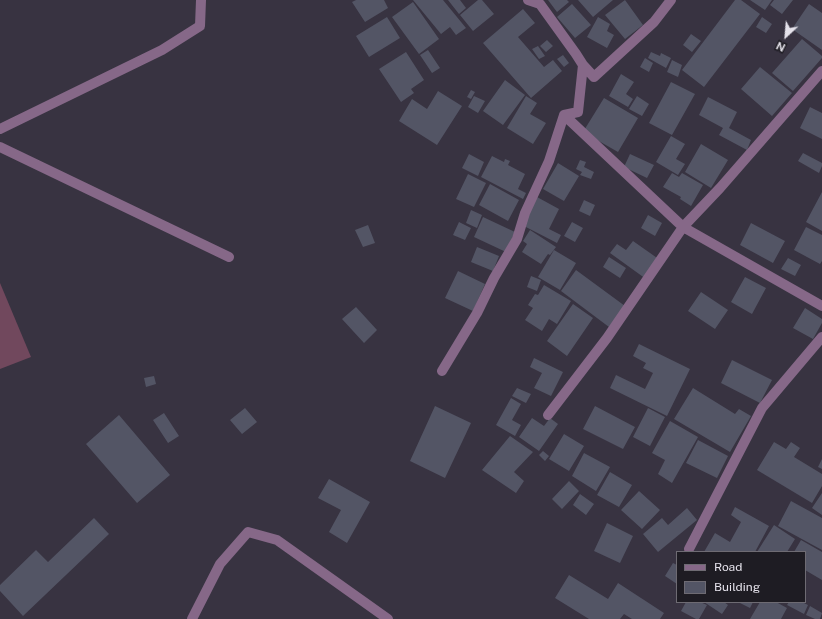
<!DOCTYPE html>
<style>
body{margin:0}
#map{position:relative;width:822px;height:619px;overflow:hidden;background:#383341;font-family:"Public Sans",sans-serif}
canvas{display:block}
.legend{position:absolute;left:676px;top:551px;width:130px;height:52px;box-sizing:border-box;background:#1e1c23;border:1px solid #6e6b73;margin:0;padding:5px 7px;list-style:none;font-size:12px;color:#e5e2eb}
.legend li{display:flex;align-items:center;gap:8px;height:20px}
.legend b{width:20px;border:1px solid #6e6b73}
.north{position:absolute;left:766px;top:16px;width:40px;height:40px;-webkit-text-stroke:3px #1e1c23;paint-order:stroke;rotate:206deg;font-size:11px;font-weight:700;line-height:16px;text-align:center;color:#e5e2eb}
.north::after{content:'';display:block;margin:auto;width:14px;height:18px;background:#e5e2eb;clip-path:polygon(50% 0,100% 100%,50% 72%,0 100%)}
</style>
<div id="map">
<canvas width="822" height="619"></canvas>
<ul class="legend">
<li><b style="height:5px;background:#866888"></b>Road</li>
<li><b style="height:11px;background:#535565"></b>Building</li>
</ul>
<div class="north">N</div>
</div>
<script>
const g = document.querySelector('canvas').getContext('2d');
g.lineJoin = 'round';
function fill(path, color) { g.fillStyle = color; g.fill(path, 'evenodd'); }
const toPath = rows => new Path2D(rows.map(r => 'M' + r).join(''));
function trace(path, color, width, dash) { g.strokeStyle = color; g.lineWidth = width; g.lineCap = dash ? 'butt' : 'round'; g.setLineDash(dash || []); g.stroke(path); }
const green = toPath([
 [0,283,31,357,0,369]
]);
const building = toPath([
 [356,0,384,0,388,8,365,22,352,2],
 [413,0,443,0,466,28,456,35,450,27,441,34],
 [448,0,460,0,466,8,459,14],
 [478,0,482,0,494,14,473,31,460,15],
 [548,0,567,0,569,2,557,12],
 [578,0,613,0,593,17],
 [625,0,643,25,625,39,605,15],
 [735,0,741,0,760,14,704,87,682,70],
 [750,0,772,0,765,10],
 [774,0,793,0,782,14,770,5],
 [413,2,439,39,419,54,392,17],
 [572,4,591,25,575,38,557,17],
 [809,4,822,13,822,50,792,29],
 [523,9,535,23,518,37,544,67,553,60,562,71,531,98,483,43],
 [387,17,400,38,369,57,356,36],
 [598,17,610,24,607,31,614,35,607,48,587,37],
 [762,17,772,24,766,33,756,27],
 [691,34,701,41,692,52,683,45],
 [802,39,822,56,822,58,793,91,772,73],
 [547,40,553,46,546,52,540,46],
 [538,46,545,56,539,59,532,49],
 [428,50,440,68,432,73,420,55],
 [406,52,424,80,411,89,414,93,401,102,379,69],
 [651,52,660,56,661,53,671,58,666,68,648,58],
 [563,55,569,63,564,67,557,59],
 [645,58,653,63,649,72,640,67],
 [672,60,682,65,678,77,667,72],
 [760,67,792,93,772,116,741,89],
 [621,74,634,82,626,94,633,99,628,107,609,96],
 [505,80,525,95,503,125,483,111],
 [671,82,695,94,672,135,649,123],
 [471,90,475,92,471,99,467,97],
 [438,91,462,106,437,145,399,121,412,99,427,109],
 [474,96,485,101,478,113,468,107],
 [526,96,537,103,530,114,546,123,533,144,507,128],
 [637,96,649,104,642,116,629,109],
 [708,97,737,112,729,128,751,140,747,150,719,135,723,128,699,115],
 [604,98,638,118,618,152,583,132],
 [810,107,822,113,822,139,800,128],
 [671,136,685,144,676,159,685,164,678,175,656,162],
 [701,144,728,160,711,188,685,172],
 [803,153,822,163,822,166,819,173,798,161],
 [469,154,484,162,478,176,462,168],
 [630,154,654,165,647,178,624,167],
 [492,156,504,162,505,159,510,161,508,165,525,174,518,189,526,193,523,199,481,177],
 [580,160,586,162,584,167,594,172,591,179,580,175,582,172,576,169],
 [558,163,579,176,564,201,543,189],
 [672,173,679,177,682,173,703,185,691,206,680,199,681,197,663,187],
 [468,174,486,183,474,207,456,199],
 [490,184,519,200,508,221,479,205],
 [822,192,822,231,806,222],
 [537,197,559,209,549,229,561,235,557,243,522,225],
 [584,200,595,205,590,216,579,211],
 [471,210,482,215,477,228,466,223],
 [648,215,662,223,655,236,641,228],
 [483,217,515,232,506,252,474,237],
 [459,222,471,228,465,240,453,235],
 [572,222,583,228,575,242,564,236],
 [751,223,785,241,773,263,740,245],
 [368,225,375,243,363,247,355,230],
 [806,227,822,235,822,261,820,264,794,250],
 [530,230,556,247,550,255,548,254,541,264,522,252,527,244,523,241],
 [633,241,660,260,646,279,610,253,617,244,626,250],
 [477,247,499,256,493,271,471,262],
 [554,250,576,263,560,290,538,277],
 [609,257,626,268,620,278,603,267],
 [788,258,801,265,795,276,781,269],
 [576,270,625,306,609,327,561,291],
 [458,271,485,284,473,311,445,298],
 [531,276,541,280,537,291,527,287],
 [745,277,766,288,752,314,731,302],
 [544,285,571,301,557,324,549,319,542,331,525,320,533,308,528,305,535,294,538,295],
 [701,292,728,310,715,329,688,311],
 [573,304,593,318,567,356,547,341],
 [356,307,377,330,364,343,342,319],
 [805,308,822,319,822,323,813,339,793,328],
 [639,344,690,369,667,416,610,388,616,375,645,389,653,373,643,368,646,363,633,356],
 [534,358,563,372,551,396,534,388,542,373,530,367],
 [732,360,772,380,760,403,721,383],
 [154,376,156,384,146,387,144,378],
 [517,388,531,394,526,403,512,396],
 [693,388,735,414,739,409,751,416,730,452,674,419],
 [511,398,521,404,512,420,521,425,515,436,496,425],
 [435,406,471,423,445,478,410,461],
 [595,406,635,427,623,449,583,429],
 [245,408,257,422,242,434,230,420],
 [648,408,665,417,650,446,633,437],
 [164,413,179,436,168,443,153,420],
 [119,415,170,475,137,503,86,444],
 [532,418,544,426,550,418,558,424,539,451,519,437],
 [670,421,698,437,672,483,658,474,665,460,652,453],
 [564,434,584,446,569,471,549,459],
 [510,436,533,452,514,472,524,481,516,493,482,470],
 [698,440,728,456,717,478,686,463],
 [774,442,786,449,791,442,800,448,794,457,822,474,822,486,812,503,757,470],
 [543,451,549,456,545,461,539,455],
 [584,453,610,467,596,491,572,476],
 [822,459,822,469,818,467],
 [610,472,632,485,619,507,597,495],
 [329,479,370,502,347,543,329,532,341,510,318,498],
 [569,481,579,491,562,509,552,499],
 [639,491,660,510,642,529,621,510],
 [822,493,822,515,812,508],
 [580,494,594,504,586,515,573,505],
 [791,501,822,518,822,550,778,526],
 [735,507,769,526,755,552,704,552,715,533,730,542,741,522,731,515],
 [687,508,697,520,658,552,643,534,662,518,668,525],
 [94,518,109,534,23,616,0,591,0,585,36,550,48,562],
 [607,523,633,536,620,563,594,551],
 [774,525,795,539,787,552,757,552],
 [801,540,822,552,822,580,805,570,805,552,794,552],
 [673,563,677,565,677,584,665,576],
 [569,575,608,599,618,583,664,613,660,619,632,619,624,614,620,619,589,619,555,598],
 [686,602,700,602,707,605,699,619,696,619,681,611],
 [704,602,724,602,728,605,722,614],
 [738,602,753,602,750,608],
 [760,602,776,602,787,608,781,619,750,619],
 [789,602,802,602,808,605,804,614,787,605],
 [810,606,822,613,820,619,815,619,806,615]
]);
const minor = toPath([
 [528,0,540,4,576,54,583,65,578,112,564,115],
 [583,65,594,77,654,22,671,0],
 [564,115,683,227,822,306],
 [0,129,162,50,200,26,201,0],
 [0,147,229,257],
 [442,371,477,313,494,278,517,239,525,213,549,161,564,115],
 [548,415,607,338,683,227,720,188,822,71],
 [689,549,762,408,822,337],
 [192,619,220,564,248,532,277,540,388,619]
]);
fill(green, '#71485d');
fill(building, '#535565');
trace(minor, '#866888', 10);
</script>
